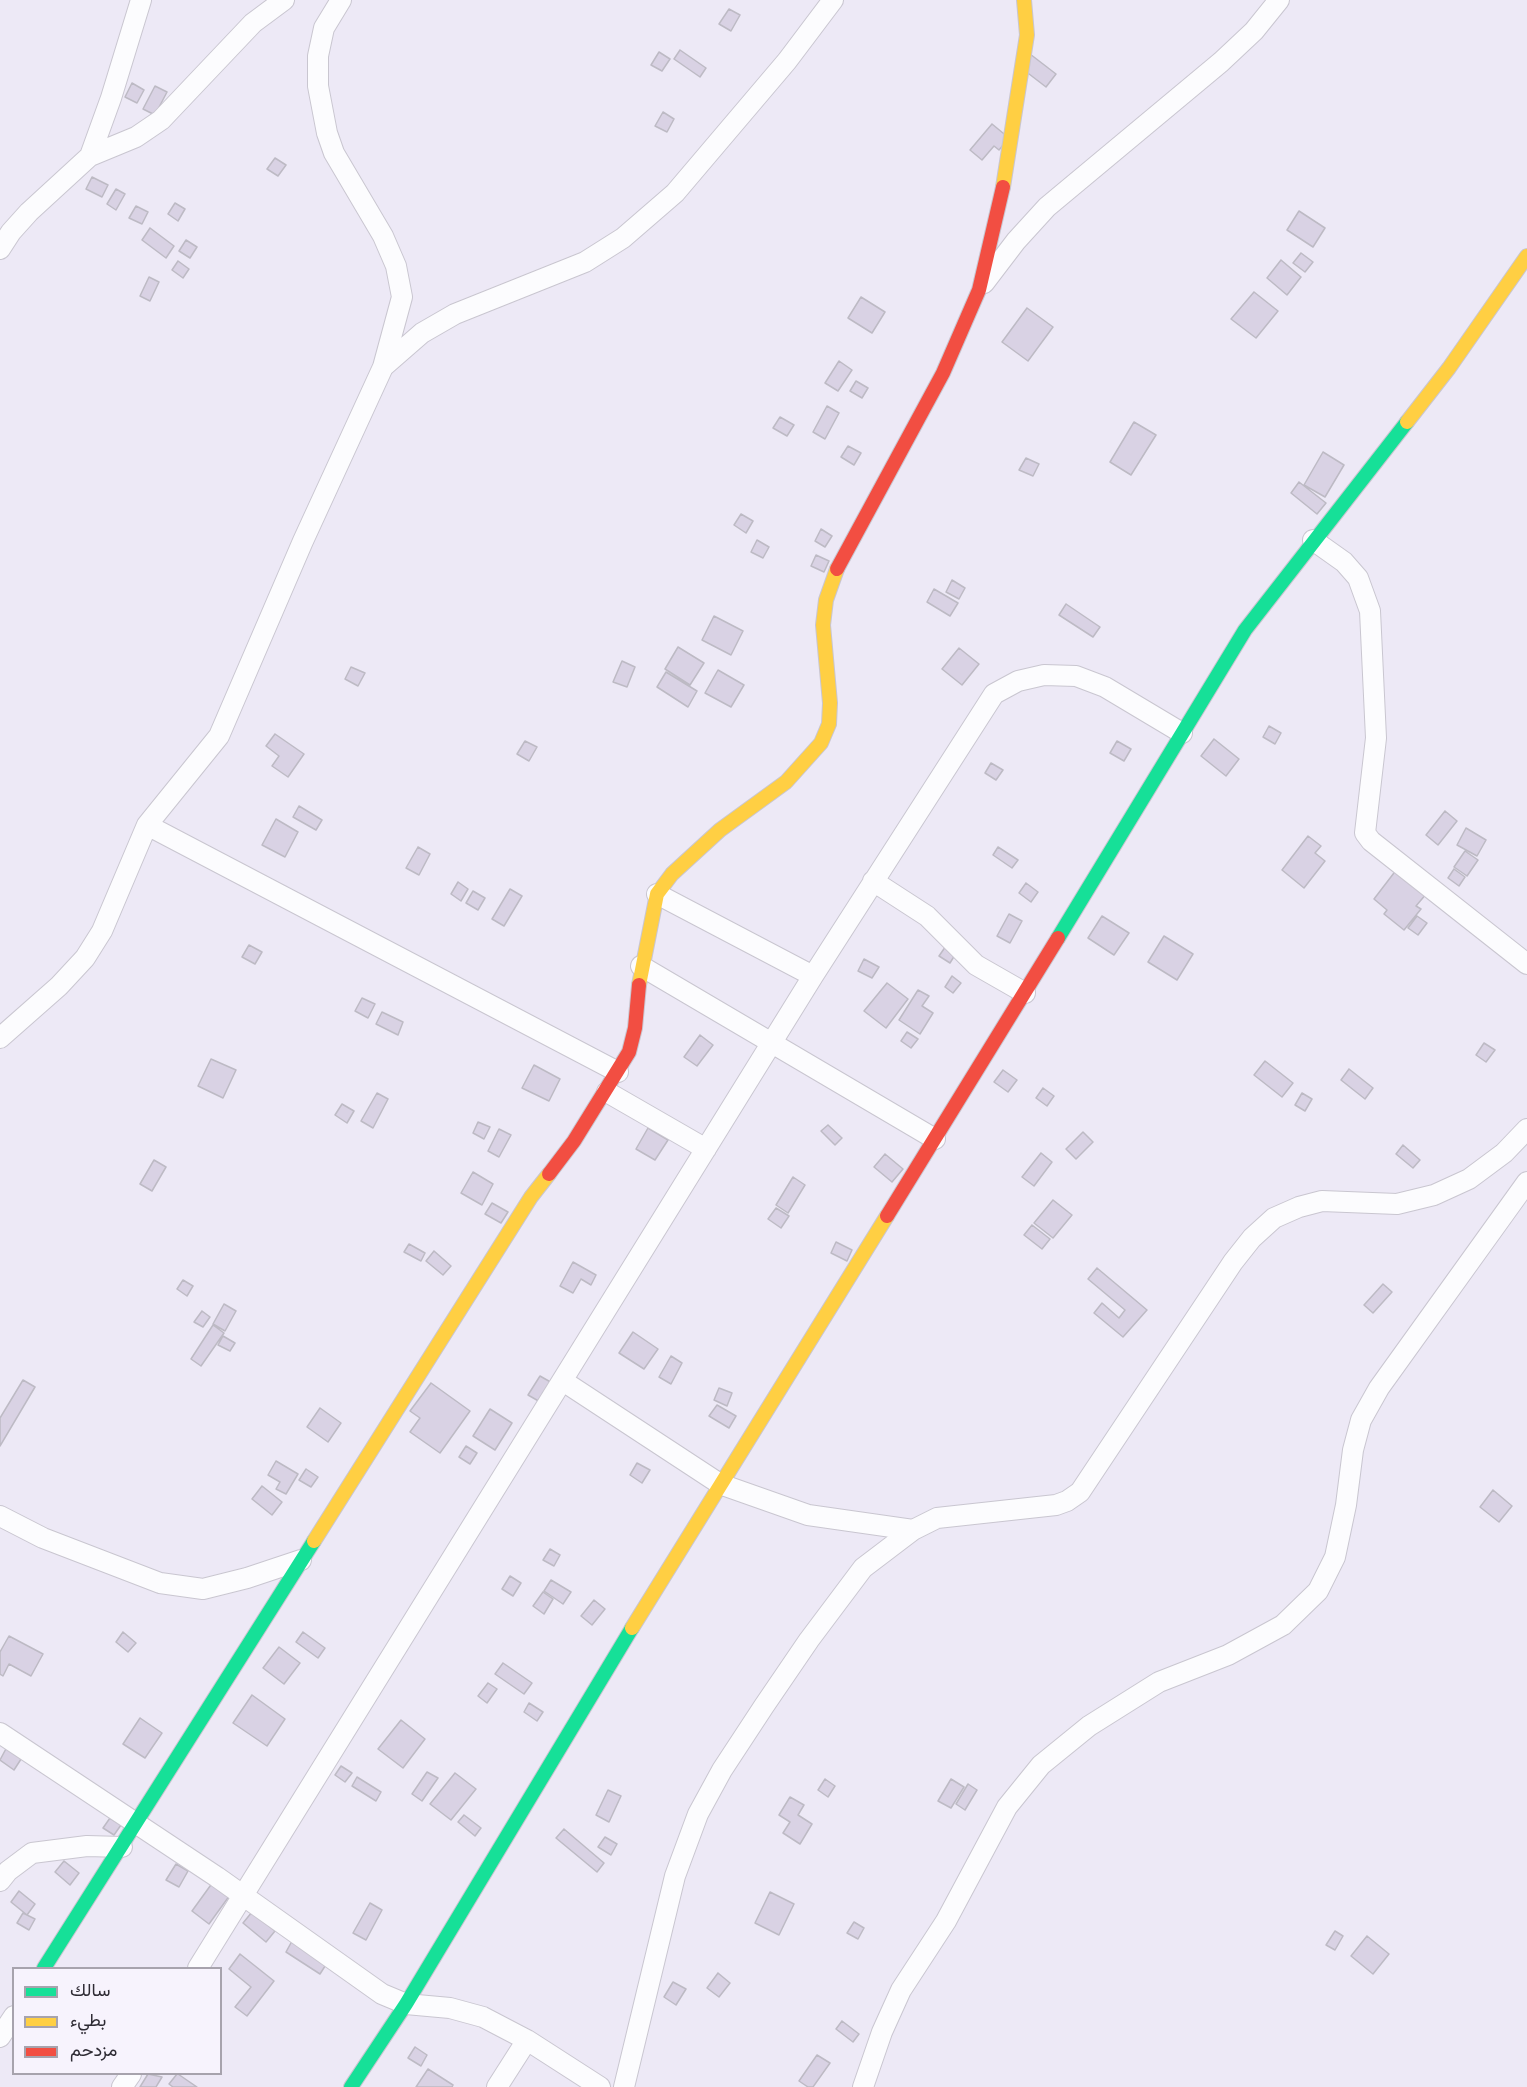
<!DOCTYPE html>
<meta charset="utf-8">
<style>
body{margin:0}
#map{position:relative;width:1527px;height:2087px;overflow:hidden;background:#ede9f6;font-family:Mulish,Vazirmatn,sans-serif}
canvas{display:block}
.legend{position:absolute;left:12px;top:1967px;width:210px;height:108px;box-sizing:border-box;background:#f7f3fd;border:2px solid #a7a3ad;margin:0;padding:8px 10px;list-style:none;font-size:18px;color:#2e2b34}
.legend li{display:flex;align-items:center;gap:12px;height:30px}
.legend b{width:30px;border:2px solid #a7a3ad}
</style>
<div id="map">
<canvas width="1527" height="2087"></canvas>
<ul class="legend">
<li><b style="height:8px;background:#16e098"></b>سالك</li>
<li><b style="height:8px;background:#ffcf43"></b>بطيء</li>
<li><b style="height:8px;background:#f24e42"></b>مزدحم</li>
</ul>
</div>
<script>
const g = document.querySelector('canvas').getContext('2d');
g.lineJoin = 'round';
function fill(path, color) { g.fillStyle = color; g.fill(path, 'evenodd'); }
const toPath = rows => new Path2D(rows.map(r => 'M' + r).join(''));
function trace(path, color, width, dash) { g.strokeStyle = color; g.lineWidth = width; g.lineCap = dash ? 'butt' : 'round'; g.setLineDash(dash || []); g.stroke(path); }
const building = toPath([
 [729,9,740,15,731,31,719,24,729,9],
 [680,50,706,68,700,77,674,59,680,50],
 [659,52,670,59,662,71,651,65,659,52],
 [1030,54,1056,74,1046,87,1020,67,1030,54],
 [132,83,144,90,137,103,125,97,132,83],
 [155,86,167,92,155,115,143,109,155,86],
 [663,112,674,119,667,132,655,126,663,112],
 [992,124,1009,138,999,150,994,146,982,160,970,150,992,124],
 [275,158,286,165,278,176,267,169,275,158],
 [92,177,108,185,102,197,86,189,92,177],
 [116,189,125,194,116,210,107,204,116,189],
 [175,203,185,209,178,221,168,214,175,203],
 [136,206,148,212,142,224,129,218,136,206],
 [1299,211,1325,228,1313,247,1287,230,1299,211],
 [150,228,174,246,166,258,142,240,150,228],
 [186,240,197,247,190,258,179,251,186,240],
 [1301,253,1313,262,1305,272,1293,263,1301,253],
 [1281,260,1301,277,1287,295,1267,278,1281,260],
 [178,261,189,269,183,278,172,270,178,261],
 [149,277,159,282,150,301,140,296,149,277],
 [1254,292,1278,311,1256,338,1231,319,1254,292],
 [861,297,885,312,872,333,848,318,861,297],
 [1027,308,1053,327,1028,361,1002,342,1027,308],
 [839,361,852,370,838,391,825,383,839,361],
 [856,381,868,388,862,398,850,391,856,381],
 [827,406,839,413,825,439,813,432,827,406],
 [780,417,794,425,787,436,773,428,780,417],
 [1134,422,1156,435,1131,475,1110,462,1134,422],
 [848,446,861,453,854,465,841,457,848,446],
 [1323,452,1344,465,1325,497,1304,485,1323,452],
 [1026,458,1039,464,1033,476,1019,470,1026,458],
 [1299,482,1326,503,1317,514,1291,493,1299,482],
 [741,514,753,521,746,533,734,525,741,514],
 [821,529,832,536,825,547,815,541,821,529],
 [757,540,769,547,763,558,751,552,757,540],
 [816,555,829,561,824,572,811,566,816,555],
 [952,580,965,588,959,599,946,592,952,580],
 [934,589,958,603,950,616,927,602,934,589],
 [1066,604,1100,627,1093,637,1059,615,1066,604],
 [714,616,743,631,731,655,702,640,714,616],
 [678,647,704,663,690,685,665,669,678,647],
 [959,648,979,664,962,685,942,669,959,648],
 [622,661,635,667,627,687,613,682,622,661],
 [351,667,365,673,358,686,345,679,351,667],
 [718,670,744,685,731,707,705,693,718,670],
 [666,672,697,691,688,707,657,687,666,672],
 [1269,726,1281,733,1275,744,1263,737,1269,726],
 [275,734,304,754,288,777,272,766,279,756,266,746,275,734],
 [1214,739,1239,759,1226,776,1201,756,1214,739],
 [525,741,537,747,529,761,517,754,525,741],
 [1117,741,1131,749,1124,761,1110,753,1117,741],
 [991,763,1003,770,996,780,985,773,991,763],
 [299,806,322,820,316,830,293,817,299,806],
 [1445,811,1457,821,1438,845,1426,835,1445,811],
 [276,819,298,832,285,857,262,845,276,819],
 [1466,828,1486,840,1477,856,1457,845,1466,828],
 [1308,836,1321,846,1315,853,1325,861,1304,888,1282,870,1308,836],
 [418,847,430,854,419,875,406,868,418,847],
 [998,847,1018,860,1012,868,993,855,998,847],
 [1465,851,1478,860,1467,876,1454,867,1465,851],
 [1397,869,1427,893,1416,906,1421,909,1404,930,1384,914,1387,910,1374,899,1397,869],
 [1454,869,1465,877,1459,886,1448,878,1454,869],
 [458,882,468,889,461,901,451,894,458,882],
 [1026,883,1038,892,1031,902,1019,893,1026,883],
 [510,889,522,896,504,926,492,919,510,889],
 [473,891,485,898,478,910,466,903,473,891],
 [1009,914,1022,921,1010,943,997,936,1009,914],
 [1102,916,1129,933,1114,955,1088,938,1102,916],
 [1417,916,1427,923,1418,935,1408,928,1417,916],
 [1164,936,1193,954,1177,980,1148,962,1164,936],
 [948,943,958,950,950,963,939,956,948,943],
 [249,945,262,952,255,964,242,957,249,945],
 [864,959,879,967,872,978,858,971,864,959],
 [952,976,961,983,953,993,945,987,952,976],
 [887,983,908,999,886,1028,864,1011,887,983],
 [918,990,929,996,922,1006,933,1013,920,1034,899,1020,918,990],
 [362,998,375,1004,368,1018,355,1011,362,998],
 [382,1012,403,1022,398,1035,376,1024,382,1012],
 [907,1032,918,1039,911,1048,901,1041,907,1032],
 [700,1035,713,1045,697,1066,684,1057,700,1035],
 [1484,1043,1495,1050,1486,1062,1476,1055,1484,1043],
 [211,1059,236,1070,223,1098,198,1086,211,1059],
 [1265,1061,1293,1083,1282,1097,1254,1075,1265,1061],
 [534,1065,560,1079,549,1101,522,1088,534,1065],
 [1349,1069,1373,1088,1365,1099,1341,1080,1349,1069],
 [1003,1070,1017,1080,1008,1092,994,1082,1003,1070],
 [1043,1088,1054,1096,1047,1106,1036,1098,1043,1088],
 [377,1093,388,1099,373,1128,361,1121,377,1093],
 [1302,1093,1312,1099,1305,1111,1295,1105,1302,1093],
 [342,1104,354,1111,347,1123,335,1115,342,1104],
 [478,1122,490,1127,484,1139,473,1133,478,1122],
 [828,1125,842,1138,835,1145,821,1131,828,1125],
 [648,1128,668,1140,655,1160,636,1149,648,1128],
 [499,1129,511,1135,499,1157,488,1151,499,1129],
 [1083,1132,1093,1142,1076,1159,1066,1149,1083,1132],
 [1403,1145,1420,1160,1413,1168,1396,1154,1403,1145],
 [1041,1153,1052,1162,1034,1186,1022,1177,1041,1153],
 [885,1154,903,1169,892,1182,874,1167,885,1154],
 [154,1160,166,1167,152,1191,140,1184,154,1160],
 [473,1172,493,1184,482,1205,461,1193,473,1172],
 [793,1177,805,1185,788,1213,776,1205,793,1177],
 [1053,1200,1072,1215,1053,1238,1034,1223,1053,1200],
 [492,1203,508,1212,501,1223,485,1214,492,1203],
 [776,1208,789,1216,781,1228,768,1219,776,1208],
 [1032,1225,1050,1239,1042,1249,1024,1235,1032,1225],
 [836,1242,852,1250,847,1261,831,1253,836,1242],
 [409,1244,425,1253,421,1261,404,1252,409,1244],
 [434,1251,451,1266,443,1275,426,1261,434,1251],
 [573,1262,596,1275,591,1285,581,1279,573,1293,560,1286,573,1262],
 [1097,1268,1147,1310,1123,1337,1094,1313,1102,1303,1119,1318,1125,1310,1088,1279,1097,1268],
 [183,1280,193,1286,187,1296,177,1289,183,1280],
 [1383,1284,1392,1292,1373,1313,1364,1305,1383,1284],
 [224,1304,236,1311,225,1331,213,1324,224,1304],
 [202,1311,210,1317,203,1327,194,1322,202,1311],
 [213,1325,224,1333,201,1366,191,1359,213,1325],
 [633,1332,658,1349,644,1369,619,1353,633,1332],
 [223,1336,235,1343,230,1351,218,1345,223,1336],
 [671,1356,682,1363,671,1384,659,1377,671,1356],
 [540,1376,554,1384,542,1403,528,1395,540,1376],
 [23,1380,35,1387,0,1446,0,1418,23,1380],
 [431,1383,470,1411,440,1453,410,1432,420,1418,410,1411,431,1383],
 [719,1388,732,1393,727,1406,714,1400,719,1388],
 [717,1405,736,1416,729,1428,709,1416,717,1405],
 [320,1408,341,1423,328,1442,307,1427,320,1408],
 [490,1409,512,1423,495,1450,473,1436,490,1409],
 [466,1446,477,1453,470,1464,459,1457,466,1446],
 [276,1461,298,1474,286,1494,276,1489,280,1482,268,1475,276,1461],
 [637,1463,650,1470,642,1483,630,1475,637,1463],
 [306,1469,318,1477,311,1487,299,1480,306,1469],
 [262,1486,282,1502,272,1515,252,1499,262,1486],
 [1493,1490,1512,1506,1499,1522,1480,1507,1493,1490],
 [550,1549,560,1555,554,1566,543,1560,550,1549],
 [510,1576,521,1583,513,1596,502,1589,510,1576],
 [551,1580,571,1592,563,1604,544,1591,551,1580],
 [543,1592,553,1599,544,1614,533,1606,543,1592],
 [594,1600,605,1609,592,1625,581,1616,594,1600],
 [123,1632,136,1643,128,1652,116,1642,123,1632],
 [303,1632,325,1648,318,1658,296,1642,303,1632],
 [9,1636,43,1654,31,1676,9,1664,3,1676,0,1674,0,1652,9,1636],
 [279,1647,300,1663,284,1684,263,1668,279,1647],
 [503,1663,532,1683,524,1694,495,1674,503,1663],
 [488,1683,497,1689,487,1703,478,1696,488,1683],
 [252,1695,285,1719,267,1746,233,1723,252,1695],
 [529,1703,543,1712,537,1721,524,1712,529,1703],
 [140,1718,162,1733,145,1758,123,1744,140,1718],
 [401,1720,425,1739,403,1768,378,1749,401,1720],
 [8,1745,23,1756,14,1770,0,1760,8,1745],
 [341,1766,352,1773,345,1782,335,1775,341,1766],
 [427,1772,438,1778,422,1801,412,1794,427,1772],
 [455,1773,476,1789,451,1820,430,1804,455,1773],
 [357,1777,381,1792,376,1801,352,1786,357,1777],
 [825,1779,835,1786,828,1797,818,1790,825,1779],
 [951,1779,964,1787,951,1808,938,1801,951,1779],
 [968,1784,977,1790,965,1810,956,1804,968,1784],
 [608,1790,621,1796,609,1822,596,1815,608,1790],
 [790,1797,804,1805,798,1815,812,1824,800,1844,783,1833,790,1822,779,1815,790,1797],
 [464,1815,481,1828,475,1836,458,1822,464,1815],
 [110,1818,121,1825,114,1835,103,1828,110,1818],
 [564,1829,604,1863,597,1872,556,1838,564,1829],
 [605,1837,617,1844,611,1855,598,1847,605,1837],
 [64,1861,79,1873,70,1885,55,1872,64,1861],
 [176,1864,188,1871,179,1887,166,1880,176,1864],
 [213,1882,230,1895,209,1924,192,1911,213,1882],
 [19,1891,35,1904,27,1915,11,1902,19,1891],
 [770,1892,794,1904,779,1935,755,1923,770,1892],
 [370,1903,382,1910,366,1940,353,1933,370,1903],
 [252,1912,275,1931,266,1942,243,1923,252,1912],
 [23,1913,35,1919,29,1930,17,1923,23,1913],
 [854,1922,864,1928,858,1939,847,1933,854,1922],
 [1335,1931,1343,1936,1335,1950,1326,1945,1335,1931],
 [1367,1936,1389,1954,1373,1974,1351,1956,1367,1936],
 [292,1941,327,1963,320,1974,286,1952,292,1941],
 [240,1954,274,1981,247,2016,235,2007,251,1987,229,1969,240,1954],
 [718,1973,730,1983,719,1997,707,1988,718,1973],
 [673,1982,686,1989,676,2005,664,1997,673,1982],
 [842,2021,859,2034,853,2042,836,2029,842,2021],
 [415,2047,427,2055,421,2066,408,2058,415,2047],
 [817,2055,830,2063,813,2087,808,2087,799,2081,817,2055],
 [428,2069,453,2085,452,2087,416,2087,428,2069],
 [148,2074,162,2077,156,2087,140,2087,148,2074],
 [177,2074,178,2074,197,2087,173,2087,169,2084,177,2074]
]);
const street = toPath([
 [90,156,111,98,141,0],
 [0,249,11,232,29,212,90,156,136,137,161,120,253,23,284,0],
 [984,283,1016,241,1047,207,1221,62,1254,31,1279,0],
 [383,367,422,333,455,314,585,262,623,238,675,193,787,61,833,0],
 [1313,540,1344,562,1358,578,1370,611,1376,738,1365,833,1371,841,1527,964],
 [147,825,618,1072],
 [873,881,927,916,976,965,1025,993],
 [657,894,813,976],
 [641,966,935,1139],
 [0,1038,59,986,85,958,102,931,147,825,219,736,303,541,383,367,402,297,396,266,383,236,334,153,327,133,318,86,318,56,324,28,341,0],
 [607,1092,706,1149],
 [563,1381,720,1484,808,1515,913,1530],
 [0,1516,43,1538,160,1583,203,1589,247,1578,301,1560],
 [0,1733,217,1877,382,1994,406,2004,450,2008,483,2017,527,2040,600,2087],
 [0,1881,8,1871,32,1853,87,1846,122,1847],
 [198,1968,813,976,994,694,1018,681,1044,675,1076,676,1105,687,1182,733],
 [0,2037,14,2016],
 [122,2087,131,2074],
 [497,2087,527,2040],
 [624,2087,675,1876,698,1814,722,1770,764,1706,809,1640,863,1568,913,1530,937,1518,1056,1505,1067,1501,1080,1492,1233,1262,1252,1238,1274,1218,1299,1207,1322,1201,1397,1204,1434,1195,1469,1179,1504,1153,1527,1129],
 [863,2087,882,2032,901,1990,946,1921,1007,1807,1041,1765,1089,1726,1159,1682,1228,1655,1283,1625,1318,1591,1335,1557,1346,1505,1353,1450,1361,1420,1379,1388,1527,1182]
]);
const fast = toPath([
 [1058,938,1245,630,1407,422],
 [44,1968,314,1541],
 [351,2087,406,2004,632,1628]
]);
const slow = toPath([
 [1003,187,1027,35,1024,0],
 [1407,422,1449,368,1527,256],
 [639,985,657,894,672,874,720,830,786,782,821,743,829,724,830,703,823,625,826,600,837,569],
 [314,1541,531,1197,549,1174],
 [632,1628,887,1216]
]);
const jam = toPath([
 [837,569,943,373,979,290,1003,187],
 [549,1174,574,1141,629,1052,635,1028,639,985],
 [887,1216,1058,938]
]);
fill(building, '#d9d2e4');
trace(building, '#bdbac4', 1.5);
trace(street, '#c9c6d0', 22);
trace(fast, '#c9c6d0', 16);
trace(slow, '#c9c6d0', 16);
trace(jam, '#c9c6d0', 16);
trace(street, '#fcfcfe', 20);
trace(fast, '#16e098', 14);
trace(slow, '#ffcf43', 14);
trace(jam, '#f24e42', 14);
</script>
